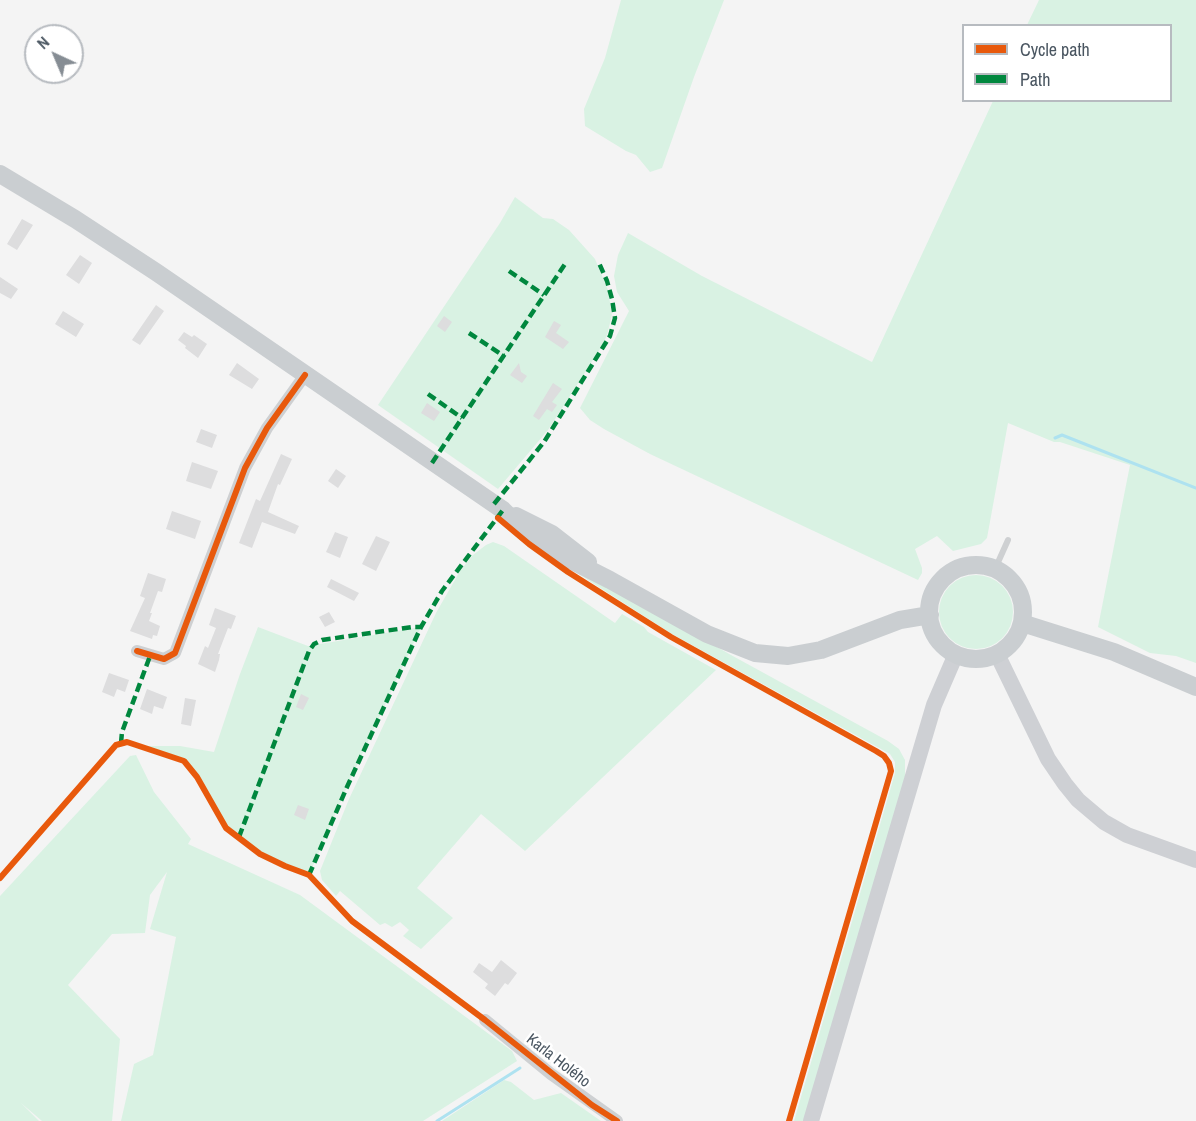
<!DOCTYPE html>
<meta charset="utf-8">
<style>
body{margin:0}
#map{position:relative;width:1196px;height:1121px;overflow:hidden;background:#f4f4f4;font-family:"Archivo Narrow",sans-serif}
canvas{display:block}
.legend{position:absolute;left:962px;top:24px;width:210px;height:78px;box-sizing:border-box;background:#fff;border:2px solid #b7bbc0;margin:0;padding:8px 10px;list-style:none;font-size:18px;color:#4a5661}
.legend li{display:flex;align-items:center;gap:12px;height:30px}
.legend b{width:30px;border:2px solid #b7bbc0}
.north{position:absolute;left:24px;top:24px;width:60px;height:60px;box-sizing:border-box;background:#fff;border:2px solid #b7bbc0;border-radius:50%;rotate:316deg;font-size:16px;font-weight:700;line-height:24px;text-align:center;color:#4a5661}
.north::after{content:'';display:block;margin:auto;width:21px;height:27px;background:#868d94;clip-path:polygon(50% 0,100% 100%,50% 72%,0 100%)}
</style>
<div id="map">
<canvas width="1196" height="1121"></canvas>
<ul class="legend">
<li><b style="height:8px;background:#e8590c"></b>Cycle path</li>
<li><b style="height:8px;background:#00873e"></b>Path</li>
</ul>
<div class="north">N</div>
</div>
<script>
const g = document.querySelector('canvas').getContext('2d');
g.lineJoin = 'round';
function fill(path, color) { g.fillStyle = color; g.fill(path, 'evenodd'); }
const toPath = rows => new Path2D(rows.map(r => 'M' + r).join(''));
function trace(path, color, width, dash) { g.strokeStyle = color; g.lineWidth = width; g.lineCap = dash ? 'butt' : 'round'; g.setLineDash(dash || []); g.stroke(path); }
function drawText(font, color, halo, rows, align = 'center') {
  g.font = font + ' "Archivo Narrow",sans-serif'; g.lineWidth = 5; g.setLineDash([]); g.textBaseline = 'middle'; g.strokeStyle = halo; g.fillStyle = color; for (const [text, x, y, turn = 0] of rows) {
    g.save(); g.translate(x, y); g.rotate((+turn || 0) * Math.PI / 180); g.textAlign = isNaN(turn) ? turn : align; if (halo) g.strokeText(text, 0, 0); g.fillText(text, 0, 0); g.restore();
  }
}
const green = toPath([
 [621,0,724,0,694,77,662,168,650,172,636,155,626,151,585,126,584,109,605,58],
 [1039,0,1196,0,1196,663,1176,656,1150,653,1098,627,1130,465,1060,442,1054,442,1008,423,987,538,981,544,953,551,937,536,915,549,922,568,922,573,918,580,650,454,604,429,590,420,580,408,629,311,617,292,614,276,618,255,628,233,702,276,872,362,993,101,1170,100,1170,26,1027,25],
 [515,197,543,218,553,219,569,230,595,259,608,290,612,315,607,335,602,346,548,430,498,489,378,405,500,223],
 [493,542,504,546,615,623,622,614,644,627,648,632,716,670,525,851,481,814,417,888,453,918,421,949,403,936,409,930,400,922,392,927,385,923,380,925,340,891,336,896,322,880,320,871,349,799,436,613,460,571,473,555,486,545],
 [566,566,593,576,731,655,888,741,899,749,905,760,905,777,804,1121,794,1121,895,773,895,762,890,754,672,634],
 '939 612a37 37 0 1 1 74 0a37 37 0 1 1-74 0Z',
 [258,627,308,646,421,627,347,787,309,875,285,866,260,854,226,828,197,777,184,761,143,746,180,746,214,752,240,674],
 [136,755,154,792,191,839,188,844,300,895,512,1051,517,1061,423,1121,121,1121,134,1064,153,1055,176,937,150,929,167,872,150,895,145,933,112,934,68,985,120,1039,112,1121,42,1121,21,1103,39,1121,0,1121,0,896,130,756],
 [504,1080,511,1082,534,1100,561,1093,601,1121,442,1121]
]);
const stream = toPath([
 [1055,438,1062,435,1196,488],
 [437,1121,520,1068]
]);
const building = toPath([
 [22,219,33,225,17,250,7,244],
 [80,255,92,263,79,284,66,275],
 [0,277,18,289,11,299,0,293],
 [156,305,164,311,140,345,132,340],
 [63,311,84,324,76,337,55,324],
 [444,316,452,322,445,332,437,326],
 [554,321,561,325,556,333,569,342,563,349,545,337],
 [184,332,192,337,194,335,207,344,198,358,185,348,186,346,178,340],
 [237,363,259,379,252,389,229,375],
 [519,363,521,372,527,376,522,383,510,375],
 [553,383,562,389,552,402,557,405,552,412,547,409,539,420,533,416],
 [427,403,440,412,434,421,421,413],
 [201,429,217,435,212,448,196,442],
 [281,454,292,459,280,485,278,484,268,512,299,526,295,534,262,522,252,548,239,543,256,499,260,501],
 [192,462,218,471,211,489,186,481],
 [336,469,346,476,338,488,328,481],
 [172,511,201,521,195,539,166,529],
 [335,532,348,537,340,558,326,552],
 [376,536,390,542,376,571,362,564],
 [148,573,166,579,162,592,158,591,150,613,152,613,149,621,160,626,157,636,153,635,152,639,130,631,145,598,140,596],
 [331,579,359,593,354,601,327,587],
 [215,608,236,616,231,629,228,628,218,654,220,654,219,660,215,672,198,664,205,646,208,648,216,628,209,625],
 [329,612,335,622,325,627,319,617],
 [109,673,129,680,125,692,117,689,114,697,102,692],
 [147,689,167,697,163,709,154,706,152,714,140,709],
 [301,694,309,698,303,710,296,707],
 [185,698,196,700,191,726,181,724],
 [298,805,309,809,305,820,294,815],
 [501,960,517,973,508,985,505,983,495,996,485,988,488,984,473,972,479,963,492,972]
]);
const service = toPath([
 [995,569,1008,540]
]);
const minor = toPath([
 [137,651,164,659,175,653,245,468,267,428,305,375],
 [485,1020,551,1074,617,1121]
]);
const secondary = toPath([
 [997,654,1048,759,1065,784,1078,800,1104,822,1127,835,1196,860],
 [811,1121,934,705,956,654]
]);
const primary = toPath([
 [0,174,75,219,156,272,503,510,526,533,549,549,610,580,707,634,755,653,788,656,821,650,900,620,930,615],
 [516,516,552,534,588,562],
 '929 612a47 47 0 1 1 94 0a47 47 0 1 1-94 0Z',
 [1022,623,1114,652,1196,687]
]);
const quiet = toPath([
 [509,271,544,295],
 [469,333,504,356],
 [428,394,462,418],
 [432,463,565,264],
 [494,504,544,442,610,336,615,318,612,299,607,281,599,263],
 [121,743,122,732,150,656],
 [239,837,309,651,314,644,322,640,412,627,421,627],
 [309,875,347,787,421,627,442,591,503,510]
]);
const cycleway = toPath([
 [498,518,529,544,568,572,671,637,876,751,884,756,889,763,891,771,789,1121],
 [137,651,164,659,175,653,245,468,267,428,305,375],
 [0,878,116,745,127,742,184,761,197,777,226,828,260,854,285,866,309,875,352,921,485,1020,592,1105,617,1121]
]);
const streetNames = [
 ["Karla Holého",558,1061,38]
];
fill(green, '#d9f2e3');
trace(stream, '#aee2f0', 3);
fill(building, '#ddddde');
trace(service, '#ced0d2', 6);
trace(minor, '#ced0d2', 12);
trace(secondary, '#ced0d4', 16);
trace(primary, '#caced1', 18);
trace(quiet, '#00873e', 4.5, [9, 4.5]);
trace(cycleway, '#e8590c', 6);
drawText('16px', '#4a5661', '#fff', streetNames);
</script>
